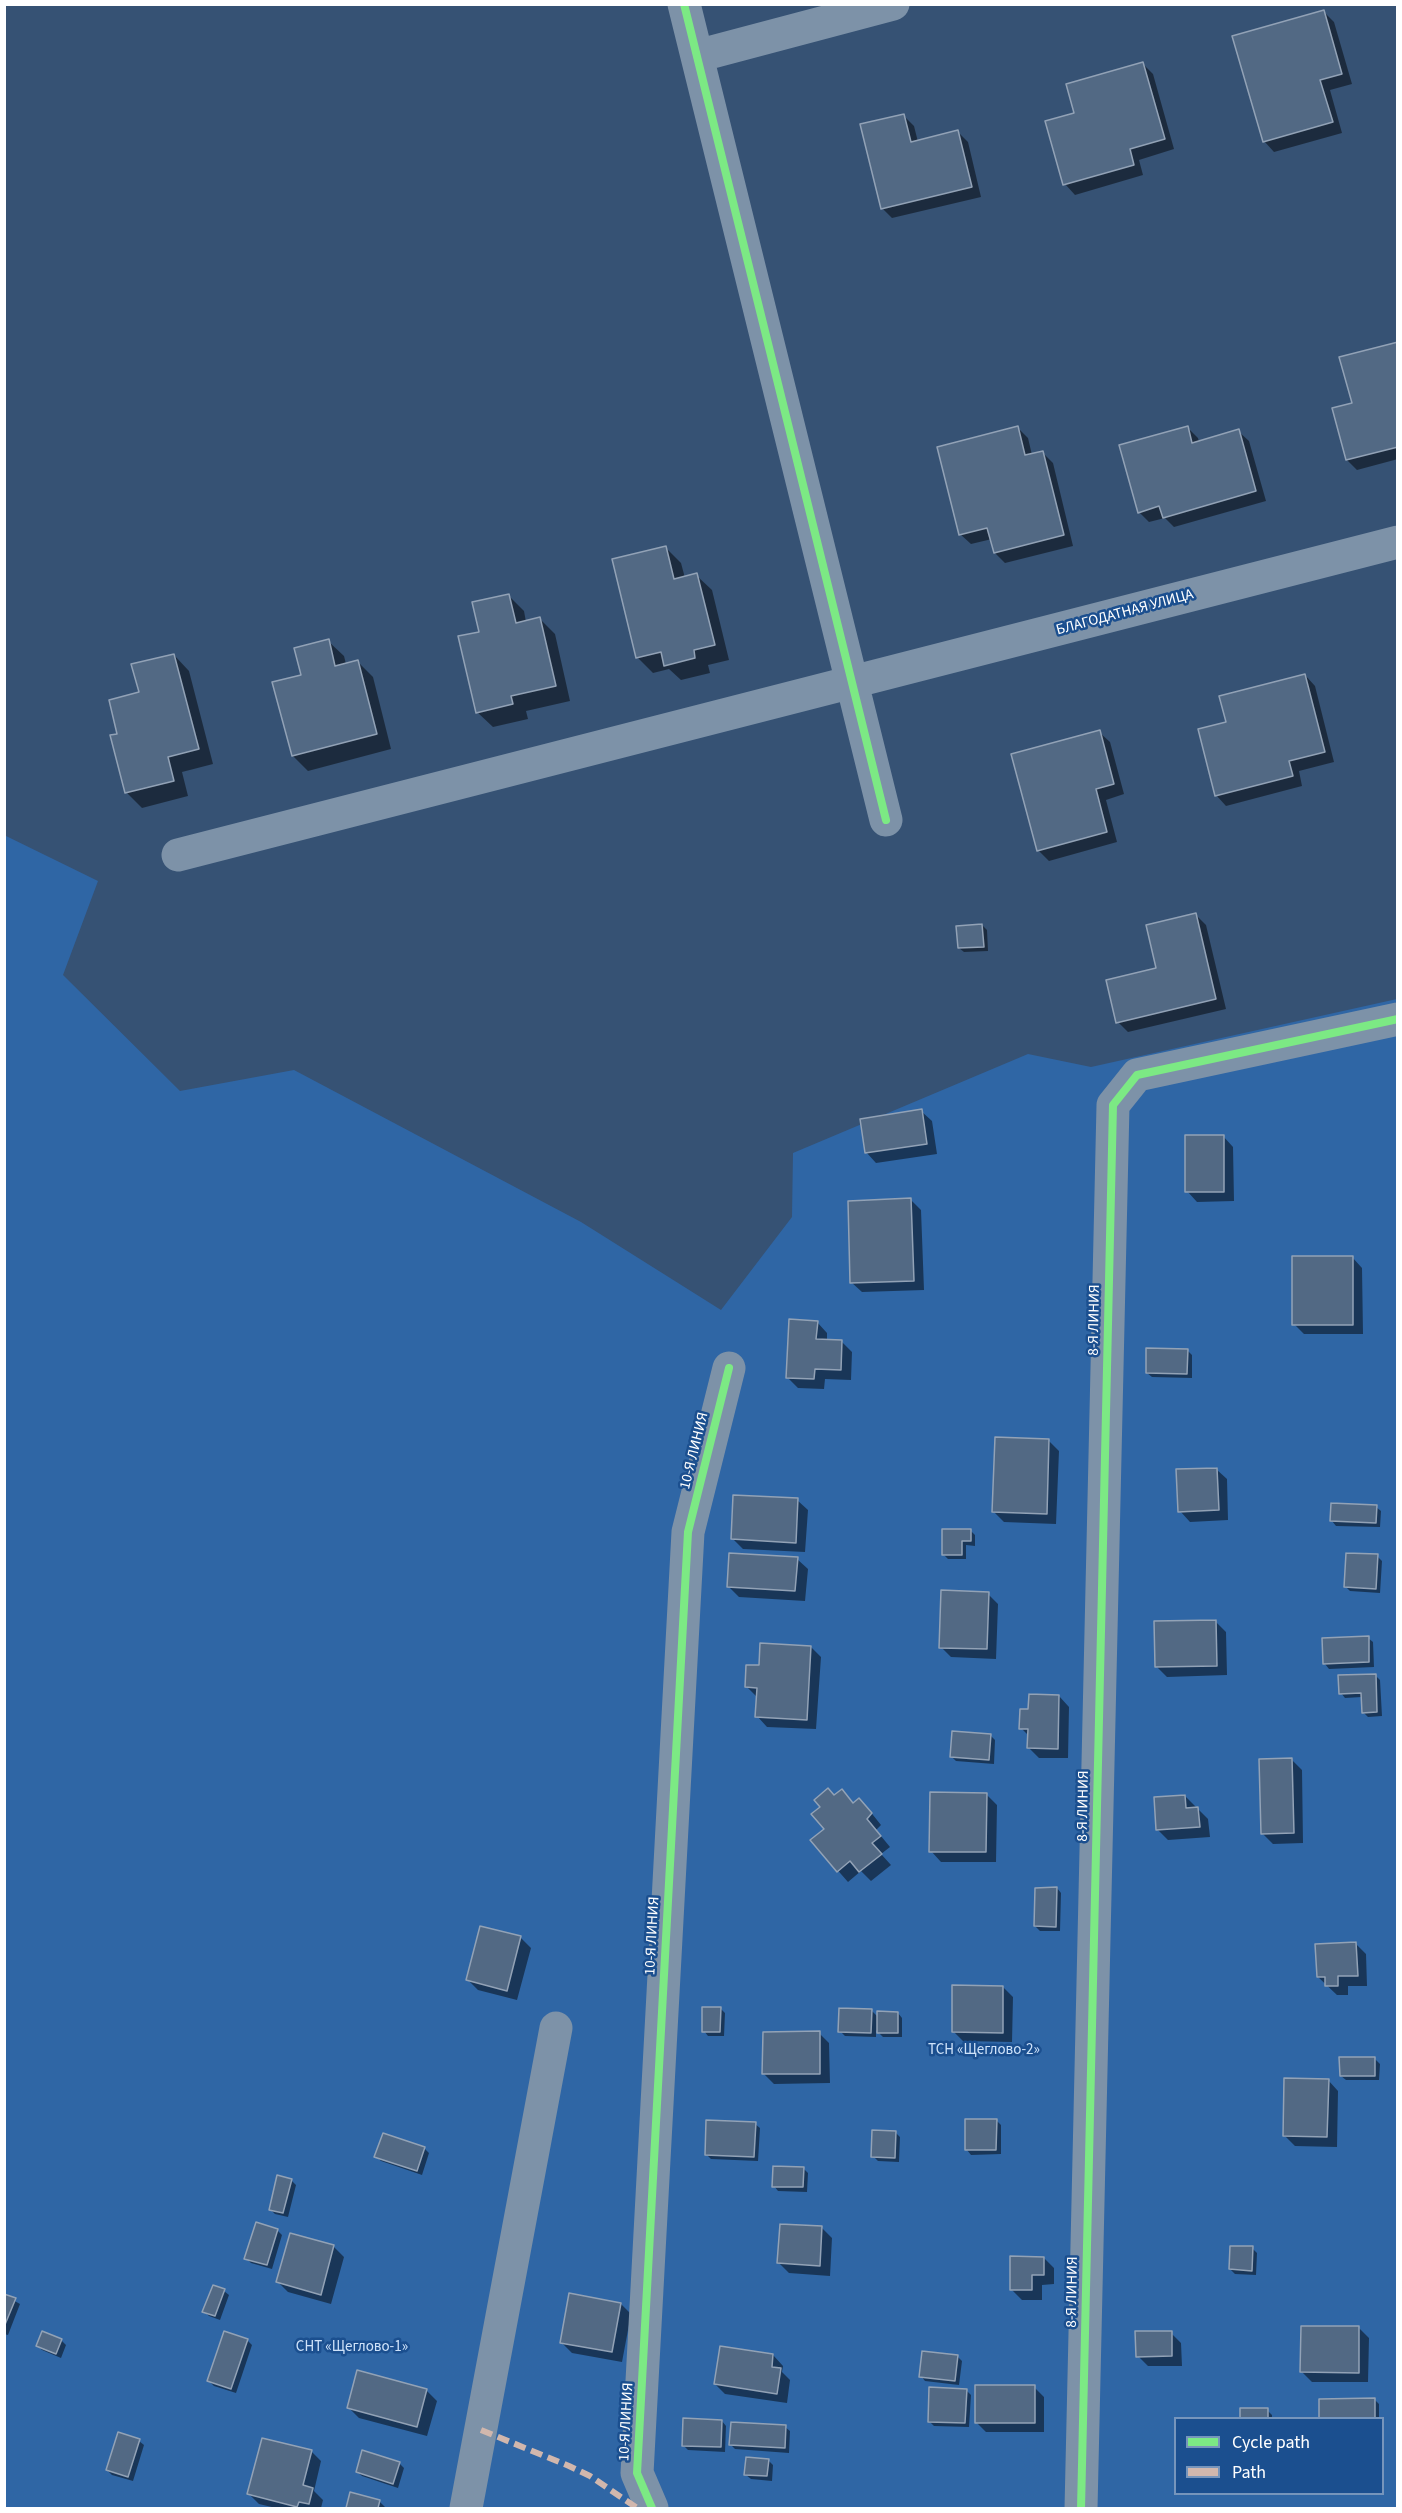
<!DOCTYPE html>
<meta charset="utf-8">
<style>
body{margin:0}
#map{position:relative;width:1402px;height:2513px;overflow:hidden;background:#365274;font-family:"Source Sans 3",sans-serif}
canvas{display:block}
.frame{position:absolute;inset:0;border:6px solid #fff;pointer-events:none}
.legend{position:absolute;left:1174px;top:2417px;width:210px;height:78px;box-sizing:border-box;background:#1b4f8f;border:2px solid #7695bc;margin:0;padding:8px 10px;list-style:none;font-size:18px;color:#fff}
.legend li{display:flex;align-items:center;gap:12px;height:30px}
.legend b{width:30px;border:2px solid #7695bc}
</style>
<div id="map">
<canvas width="1402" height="2513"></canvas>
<div class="frame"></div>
<ul class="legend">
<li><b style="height:8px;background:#7ce984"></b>Cycle path</li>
<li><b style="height:8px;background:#d1b7ad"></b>Path</li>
</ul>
</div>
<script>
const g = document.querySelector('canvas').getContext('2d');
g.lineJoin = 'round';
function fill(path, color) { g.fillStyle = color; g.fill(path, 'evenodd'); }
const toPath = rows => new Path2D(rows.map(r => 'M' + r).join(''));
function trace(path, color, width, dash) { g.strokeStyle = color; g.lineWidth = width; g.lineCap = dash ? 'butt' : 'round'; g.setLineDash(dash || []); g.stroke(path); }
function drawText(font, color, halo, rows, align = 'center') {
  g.font = font + ' "Source Sans 3",sans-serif'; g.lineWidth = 5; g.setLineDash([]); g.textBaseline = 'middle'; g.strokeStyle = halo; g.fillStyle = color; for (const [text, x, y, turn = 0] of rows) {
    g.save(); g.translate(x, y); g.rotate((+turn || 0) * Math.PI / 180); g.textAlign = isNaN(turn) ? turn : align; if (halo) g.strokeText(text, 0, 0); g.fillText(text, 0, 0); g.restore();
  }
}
const green = toPath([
 [4,835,98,881,63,975,180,1091,294,1070,581,1222,721,1310,792,1217,793,1153,1028,1054,1091,1067,1397,999,1397,2508,5,2508],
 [1176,2418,1382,2418,1382,2494,1176,2494]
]);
const shadow = toPath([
 [1324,12,1334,22,1352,84,1330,90,1342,133,1274,152,1264,141],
 [1143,64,1153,74,1174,149,1139,160,1143,175,1075,195,1065,184,1076,114],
 [903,115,914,126,918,142,958,132,968,142,981,197,892,218,882,208],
 [1398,343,1398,459,1357,470,1347,460,1353,404],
 [1187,427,1198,438,1199,442,1238,431,1249,441,1266,501,1174,527,1165,518,1149,522,1139,512],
 [1018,428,1028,438,1032,455,1042,452,1053,463,1073,546,1005,563,995,553,992,539,971,544,960,534],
 [665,547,681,563,685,578,696,575,712,590,729,660,708,665,710,673,681,680,669,669,653,673,637,657],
 [508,595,524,611,526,622,540,619,555,634,570,701,526,711,528,719,493,727,477,712,480,633],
 [328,641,344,656,346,664,357,661,373,677,391,749,308,771,293,756,303,676],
 [174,655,189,671,213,764,182,772,188,796,142,808,126,792,119,735,141,693],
 [1305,675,1315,686,1334,762,1299,771,1302,786,1226,806,1216,795,1227,723],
 [1099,732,1110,742,1124,794,1106,800,1117,842,1049,861,1038,850],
 [1196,915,1206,925,1226,1009,1128,1032,1118,1022],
 [982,925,987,930,988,951,964,952,959,948],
 [921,1111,932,1121,937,1154,876,1163,866,1152],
 [1223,1136,1233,1147,1234,1201,1197,1202,1187,1191],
 [911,1200,921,1210,924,1290,862,1292,851,1282],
 [1352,1257,1362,1268,1363,1334,1304,1334,1294,1324],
 [817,1322,827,1333,827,1341,842,1342,852,1352,851,1380,825,1379,824,1389,798,1388,787,1377],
 [1187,1350,1192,1355,1192,1378,1152,1377,1147,1373],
 [1049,1441,1059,1451,1056,1524,1004,1522,994,1512],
 [1216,1469,1227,1479,1228,1520,1190,1522,1180,1511],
 [797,1500,808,1510,805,1552,743,1549,733,1539],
 [1376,1507,1381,1511,1380,1527,1336,1526,1332,1521],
 [970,1530,975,1535,975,1546,966,1545,966,1559,948,1559,943,1554],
 [1377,1556,1382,1561,1380,1593,1350,1591,1345,1586],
 [797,1559,808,1569,805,1601,739,1597,728,1586],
 [988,1594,998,1604,996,1659,951,1657,941,1647],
 [1215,1621,1226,1632,1227,1675,1167,1677,1157,1667],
 [1368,1638,1373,1642,1374,1667,1329,1669,1325,1664],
 [811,1647,821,1657,816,1729,767,1727,757,1716,757,1697,747,1687,760,1667],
 [1375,1675,1380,1680,1382,1716,1368,1717,1363,1712,1362,1697,1345,1698,1341,1693],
 [1059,1696,1069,1707,1068,1758,1039,1758,1029,1748,1029,1736,1021,1728],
 [991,1736,995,1740,994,1764,956,1761,951,1756],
 [1291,1759,1302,1770,1303,1843,1273,1844,1262,1833],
 [842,1791,854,1804,869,1810,881,1825,876,1830,890,1847,881,1854,891,1865,871,1881,861,1871,848,1882,812,1841,826,1830,835,1797],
 [986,1794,997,1805,996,1862,941,1862,931,1851],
 [1185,1796,1208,1819,1210,1837,1168,1840,1158,1830],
 [1057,1888,1061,1893,1060,1931,1040,1931,1035,1926],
 [520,1937,531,1948,517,2000,478,1990,468,1980],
 [1356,1944,1366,1954,1367,1986,1348,1986,1348,1995,1337,1995,1318,1977],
 [1003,1987,1013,1997,1012,2042,963,2041,953,2031],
 [720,2008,725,2013,724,2036,708,2036,704,2031],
 [871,2010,878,2017,898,2013,902,2018,902,2037,883,2037,876,2030,876,2037,845,2036,840,2031],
 [819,2033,829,2043,830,2083,774,2084,764,2074],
 [1375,2059,1380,2064,1379,2080,1346,2080,1341,2076],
 [1328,2080,1338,2091,1337,2147,1295,2146,1284,2135],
 [996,2120,1001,2125,1001,2154,971,2155,967,2150],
 [755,2124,760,2128,758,2161,711,2159,706,2154],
 [895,2132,900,2137,899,2162,878,2161,873,2156],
 [424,2148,429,2153,422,2175,381,2161,376,2156],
 [803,2168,808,2173,807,2192,778,2191,774,2186],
 [291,2180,296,2185,288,2217,275,2214,270,2209],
 [822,2228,832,2238,830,2276,789,2273,779,2263],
 [277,2230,282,2235,272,2269,251,2263,246,2258],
 [334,2247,344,2257,331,2304,288,2292,278,2282],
 [1252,2248,1257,2253,1256,2275,1235,2274,1230,2269],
 [1044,2258,1054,2268,1054,2284,1042,2285,1042,2300,1022,2300,1012,2290],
 [224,2291,229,2295,220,2320,209,2316,204,2311],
 [4,2295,20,2304,8,2335,4,2334],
 [621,2304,631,2314,622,2362,572,2353,561,2342],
 [1359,2328,1369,2338,1368,2382,1312,2382,1302,2372],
 [1171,2333,1181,2343,1182,2366,1148,2366,1138,2356],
 [61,2340,66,2345,61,2358,42,2350,37,2345],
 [247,2340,252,2345,236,2393,214,2386,209,2381],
 [773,2355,783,2366,782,2372,790,2380,787,2403,725,2394,715,2384],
 [957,2356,962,2361,959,2385,925,2381,921,2376],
 [1034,2387,1044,2397,1044,2432,986,2432,976,2422],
 [426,2390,437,2401,427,2436,359,2418,349,2408],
 [966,2390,971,2395,969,2427,934,2426,929,2421],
 [1374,2399,1379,2404,1379,2418,1321,2418,1321,2400],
 [1241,2410,1267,2410,1272,2415,1272,2418,1241,2418],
 [722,2421,726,2426,725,2452,688,2450,683,2445],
 [785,2427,790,2431,789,2453,735,2449,731,2445],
 [139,2441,144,2445,133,2481,112,2475,107,2470],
 [311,2451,321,2461,314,2491,323,2500,321,2508,276,2508,259,2504,249,2494],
 [768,2460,773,2465,772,2481,751,2479,746,2475],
 [399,2463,404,2468,398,2488,362,2476,357,2472],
 [351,2494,379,2501,386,2508,347,2508]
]);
const building = toPath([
 [1324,10,1342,74,1320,80,1333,122,1263,142,1232,36,1324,10],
 [1143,62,1165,139,1130,149,1134,165,1063,185,1045,121,1074,113,1066,84,1143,62],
 [904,114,911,142,958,130,972,187,881,209,860,124,904,114],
 [1398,342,1398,447,1346,460,1332,408,1352,403,1339,357,1398,342],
 [1018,426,1025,455,1043,451,1064,535,994,553,987,528,959,535,937,447,1018,426],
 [1188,426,1192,443,1239,429,1256,491,1163,518,1159,506,1138,513,1119,445,1188,426],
 [666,546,674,579,697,573,715,645,694,650,695,658,664,666,661,652,636,658,612,559,666,546],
 [509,594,516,623,540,617,556,686,511,696,513,704,476,713,458,636,479,632,472,602,509,594],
 [329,639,335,666,358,660,377,734,292,756,272,682,301,675,294,648,329,639],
 [174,654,199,749,168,757,174,781,125,793,110,735,117,734,109,700,139,692,131,664,174,654],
 [1305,674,1325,752,1289,761,1293,776,1215,796,1198,729,1226,722,1219,696,1305,674],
 [1100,730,1114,784,1096,789,1107,832,1037,851,1011,754,1100,730],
 [1196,913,1216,999,1116,1023,1106,980,1156,968,1146,925,1196,913],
 [982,924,984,947,958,948,956,926,982,924],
 [922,1109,927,1144,865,1153,860,1119,922,1109],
 [1185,1135,1224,1135,1224,1192,1185,1192,1185,1135],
 [911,1198,914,1281,850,1283,848,1201,911,1198],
 [1292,1256,1353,1256,1353,1325,1292,1325,1292,1256],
 [789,1319,818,1321,816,1339,842,1340,841,1370,815,1369,814,1379,786,1378,789,1319],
 [1146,1348,1188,1349,1187,1374,1146,1373,1146,1348],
 [995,1437,1049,1439,1047,1514,992,1512,995,1437],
 [1217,1468,1219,1510,1178,1512,1176,1469,1217,1468],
 [733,1495,798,1498,796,1543,731,1539,733,1495],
 [1331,1503,1377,1505,1376,1523,1330,1521,1331,1503],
 [942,1529,971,1529,971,1541,962,1541,962,1555,942,1555,942,1529],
 [729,1553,798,1557,795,1591,727,1587,729,1553],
 [1346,1553,1378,1554,1376,1589,1344,1587,1346,1553],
 [941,1590,989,1592,987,1649,939,1648,941,1590],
 [1216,1620,1217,1666,1155,1667,1154,1621,1216,1620],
 [1369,1636,1369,1662,1323,1664,1322,1638,1369,1636],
 [760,1643,811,1646,807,1720,755,1717,757,1688,745,1687,746,1665,759,1665,760,1643],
 [1376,1674,1377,1712,1362,1713,1361,1693,1339,1694,1338,1675,1376,1674],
 [1029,1694,1059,1695,1058,1749,1027,1748,1028,1729,1019,1729,1020,1709,1028,1709,1029,1694],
 [952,1731,991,1734,989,1760,950,1757,952,1731],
 [1292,1758,1294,1833,1261,1834,1259,1759,1292,1758],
 [828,1788,834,1795,842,1789,853,1803,859,1798,872,1813,867,1819,881,1836,872,1843,882,1854,859,1872,850,1861,837,1872,810,1840,824,1829,811,1814,820,1807,814,1800,828,1788],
 [930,1792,987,1793,986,1852,929,1852,930,1792],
 [1185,1795,1186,1808,1198,1807,1200,1827,1156,1830,1154,1797,1185,1795],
 [1057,1887,1056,1927,1034,1926,1035,1888,1057,1887],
 [480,1926,521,1936,507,1991,466,1980,480,1926],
 [1356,1942,1358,1976,1338,1976,1338,1986,1325,1986,1325,1977,1317,1977,1315,1944,1356,1942],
 [952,1985,1003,1986,1003,2033,952,2032,952,1985],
 [702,2007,721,2007,720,2032,702,2032,702,2007],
 [839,2008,872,2009,871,2033,838,2032,839,2008],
 [877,2011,898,2012,898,2033,877,2033,877,2011],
 [820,2031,820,2074,762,2074,763,2032,820,2031],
 [1339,2057,1375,2057,1375,2076,1340,2076,1339,2057],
 [1284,2078,1329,2079,1327,2137,1283,2136,1284,2078],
 [965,2119,997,2119,996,2150,965,2150,965,2119],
 [706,2120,756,2122,754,2157,705,2155,706,2120],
 [872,2130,896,2131,895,2158,871,2157,872,2130],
 [383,2133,425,2147,417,2171,374,2157,383,2133],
 [773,2166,804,2167,803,2187,772,2187,773,2166],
 [277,2175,292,2179,283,2213,269,2210,277,2175],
 [256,2222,278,2229,267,2265,244,2259,256,2222],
 [780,2224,822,2226,820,2266,777,2263,780,2224],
 [290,2233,334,2245,321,2295,276,2282,290,2233],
 [1230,2246,1253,2246,1252,2271,1229,2269,1230,2246],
 [1010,2256,1044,2257,1044,2275,1032,2275,1032,2290,1010,2290,1010,2256],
 [213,2285,225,2289,215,2316,202,2312,213,2285],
 [569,2293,621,2303,612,2352,560,2343,569,2293],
 [4,2294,16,2298,4,2327,4,2294],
 [1301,2326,1359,2326,1359,2373,1300,2372,1301,2326],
 [42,2331,62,2339,56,2354,36,2346,42,2331],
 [224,2331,248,2339,231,2389,207,2381,224,2331],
 [1135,2331,1172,2331,1172,2356,1136,2357,1135,2331],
 [720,2346,773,2354,772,2367,781,2368,777,2394,714,2384,720,2346],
 [922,2351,958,2355,955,2381,919,2377,922,2351],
 [357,2370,427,2389,417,2427,347,2408,357,2370],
 [975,2385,1035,2385,1035,2423,975,2423,975,2385],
 [929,2387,967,2389,965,2423,928,2422,929,2387],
 [1375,2398,1375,2418,1319,2418,1319,2399,1375,2398],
 [1240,2408,1268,2408,1268,2418,1240,2418,1240,2408],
 [683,2418,722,2420,721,2447,682,2446,683,2418],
 [731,2422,786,2425,785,2448,729,2445,731,2422],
 [118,2432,140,2439,128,2477,106,2470,118,2432],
 [262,2438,312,2450,303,2485,313,2488,309,2504,299,2502,297,2507,247,2494,262,2438],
 [362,2450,400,2462,393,2484,356,2472,362,2450],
 [746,2457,769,2459,767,2476,744,2475,746,2457],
 [350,2492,380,2500,378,2508,346,2508,350,2492]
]);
const minor = toPath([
 [684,4,886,820],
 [697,56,893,4],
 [178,855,1398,542],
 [466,2508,556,2028],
 [652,2508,637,2473,688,1532,729,1368],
 [1081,2508,1113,1105,1137,1075,1398,1019]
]);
const quiet = toPath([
 [481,2430,569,2466,590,2476,637,2508]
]);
const cycleway = toPath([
 [684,4,886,820],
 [652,2508,637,2473,688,1532,729,1368],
 [1081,2508,1113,1105,1137,1075,1398,1019]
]);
const streetNames = [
 ["БЛАГОДАТНАЯ УЛИЦА",1125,613,-15],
 ["8-Я ЛИНИЯ",1095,1320,-89],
 ["10-Я ЛИНИЯ",695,1451,-76],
 ["8-Я ЛИНИЯ",1084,1806,-89],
 ["10-Я ЛИНИЯ",653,1936,-87],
 ["8-Я ЛИНИЯ",1073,2292,-89],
 ["10-Я ЛИНИЯ",627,2422,-87]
];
const parkNames = [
 ["ТСН «Щеглово-2»",984,2051],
 ["СНТ «Щеглово-1»",352,2348]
];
fill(green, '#2f66a5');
fill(shadow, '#0007');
fill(building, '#526984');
trace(building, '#92a2b6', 1.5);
trace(minor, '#7d92a8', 33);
trace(quiet, '#d1b7ad', 6, [12, 6]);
trace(cycleway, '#7ce984', 8);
drawText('15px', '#fff', '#1b4f8f', streetNames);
drawText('15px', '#cfe3fa', '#1b4f8f', parkNames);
</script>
